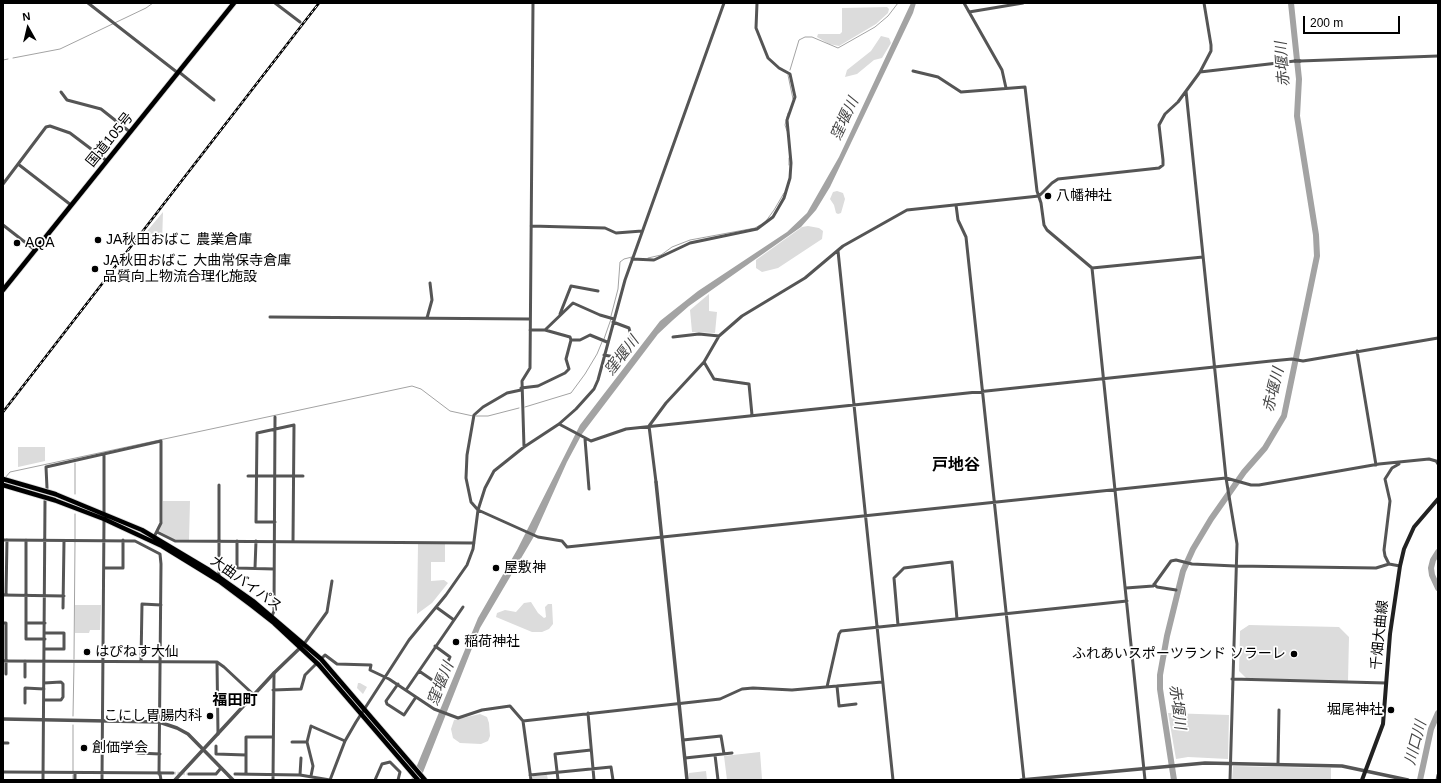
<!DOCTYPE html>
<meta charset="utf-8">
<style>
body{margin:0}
#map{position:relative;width:1441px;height:783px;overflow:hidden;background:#fff;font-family:Helvetica,sans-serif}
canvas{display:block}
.frame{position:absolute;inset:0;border:4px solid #000;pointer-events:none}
.north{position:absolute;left:8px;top:8px;width:40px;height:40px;-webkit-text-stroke:3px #fff;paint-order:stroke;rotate:352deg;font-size:11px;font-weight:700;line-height:16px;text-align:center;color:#000}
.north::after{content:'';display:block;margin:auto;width:14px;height:18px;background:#000;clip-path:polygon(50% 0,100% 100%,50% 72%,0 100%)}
.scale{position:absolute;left:1303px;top:16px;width:97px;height:18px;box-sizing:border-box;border:2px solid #000;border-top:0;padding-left:5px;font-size:12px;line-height:14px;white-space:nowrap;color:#000;-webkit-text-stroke:3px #fff;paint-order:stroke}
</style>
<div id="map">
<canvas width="1441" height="783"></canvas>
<div class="frame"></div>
<div class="north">N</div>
<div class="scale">200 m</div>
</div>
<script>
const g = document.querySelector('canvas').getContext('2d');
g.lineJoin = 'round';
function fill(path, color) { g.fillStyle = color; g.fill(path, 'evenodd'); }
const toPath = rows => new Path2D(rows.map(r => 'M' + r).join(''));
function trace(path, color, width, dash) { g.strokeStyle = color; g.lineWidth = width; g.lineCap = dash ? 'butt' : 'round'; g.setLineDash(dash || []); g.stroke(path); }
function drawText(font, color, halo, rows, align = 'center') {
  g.font = font + ' Helvetica,"Noto Sans JP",sans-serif'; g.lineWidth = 3.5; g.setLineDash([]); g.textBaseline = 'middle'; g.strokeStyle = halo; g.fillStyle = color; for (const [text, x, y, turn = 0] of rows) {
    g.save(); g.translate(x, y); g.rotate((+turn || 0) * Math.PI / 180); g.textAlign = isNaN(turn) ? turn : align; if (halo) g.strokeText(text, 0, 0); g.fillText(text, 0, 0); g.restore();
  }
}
const green = toPath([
 [887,7,889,9,888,13,876,24,839,46,829,44,817,37,818,34,840,34,842,32,842,8],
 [881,36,889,38,891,43,882,58,874,60,857,74,845,77,847,70,871,51],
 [837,191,843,193,845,199,841,213,838,214,836,213,834,205,830,199,833,192],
 [163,212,162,243,138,242],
 [808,226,819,228,823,231,822,239,778,268,762,272,756,268,756,260,802,227],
 [709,294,709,311,717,312,715,333,692,332,690,310],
 [18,447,45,447,45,461,18,467],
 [163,501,190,501,189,540,175,540,159,531,163,521],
 [418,544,445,544,445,562,431,562,431,581,444,580,448,583,432,603,417,614],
 [531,602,538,613,544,618,546,617,545,607,548,604,552,604,553,624,549,629,542,632,532,632,496,617,497,613,505,610,516,612,524,603],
 [75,605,101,605,100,630,90,630,89,633,75,633],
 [1249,625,1339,627,1349,637,1348,681,1247,679,1239,671,1240,631],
 [358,683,360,683,367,687,363,694,357,688],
 [1168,713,1229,715,1228,759,1188,757,1176,759],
 [480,714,487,717,489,723,490,736,488,741,481,744,460,743,453,738,451,729,454,720],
 [760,752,762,779,727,780,724,756],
 [1233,766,1331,768,1331,780,1232,780],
 [706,771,707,780,689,780,689,773],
 [547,775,548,780,532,780,533,776]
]);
const water = toPath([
 [911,3,916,3,913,13,830,187,816,210,801,227,689,306,673,320,658,334,582,434,567,462,533,538,480,628,420,780,411,780,478,618,517,550,580,425,660,321,698,291,787,232,807,213,839,157]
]);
const stream = toPath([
 [13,58,60,49,146,8,153,3],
 [3,60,8,59],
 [790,70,799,40,805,37,812,37,838,48,875,27,888,16,898,3],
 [788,75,793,99],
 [787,131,785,125,788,113],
 [789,158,789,165],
 [766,221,774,210,784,193],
 [648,258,661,255,672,247,690,240,755,228,760,225],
 [611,316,618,289,620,262,624,259,632,257],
 [604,339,611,319],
 [525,407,571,393,585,374,597,354,602,342],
 [476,416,488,416,519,408],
 [5,478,10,472,412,386,421,389,450,411,473,416],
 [75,494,75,463],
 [75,539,75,514],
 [74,659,75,542],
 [73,716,74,663],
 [73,771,73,725],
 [73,775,73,780]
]);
const river = toPath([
 [1438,552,1433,560,1431,568,1432,575,1438,588],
 [1174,780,1160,689,1160,675,1167,636,1183,571,1193,549,1211,519,1244,472,1265,448,1284,416,1317,256,1316,235,1297,116,1299,79,1291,3],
 [1420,780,1431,729,1438,713]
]);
const minorTunnel = toPath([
 [173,773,189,774]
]);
const minor = toPath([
 [88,3,178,73],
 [275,3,300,22],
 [964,3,1002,70,1006,88],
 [969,12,1023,3],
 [1300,61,1438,56],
 [913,71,938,77,961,92,1025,87,1037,191,1041,203,1044,225,1047,230,1092,268,1203,257],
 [179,72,214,100],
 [1200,72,1295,61],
 [1186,91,1226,478,1237,544,1230,780],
 [61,92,67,100,101,109,130,132],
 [18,164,71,205],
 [3,184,46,127,50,126,70,133,107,161],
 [956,205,958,220,966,237,1024,780],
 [3,225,35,250],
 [531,226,605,228,616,233,642,231],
 [838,251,893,780],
 [632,259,654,260,690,243,757,229,773,217,784,198,790,178,791,163,787,120,795,97,790,74,779,68,768,58,756,28,757,3],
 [1092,268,1145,780],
 [560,314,571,286,598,291],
 [270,317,530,319],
 [427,318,432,300,430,283],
 [545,330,573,303,600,315,614,319],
 [673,337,699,334,719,336],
 [571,340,580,340,590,335,607,342],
 [1357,351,1376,465],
 [604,355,620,358,632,340,629,328,613,322],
 [704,362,714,379,749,384,752,415],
 [521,388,538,386,565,373,569,369,566,359,571,340,570,337,545,330,530,330],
 [521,390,507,393,483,407,474,415,467,455,466,478,471,502,478,510,538,537,562,541,567,547,1226,478,1251,485,1259,485,1379,464,1429,459,1436,461,1438,464],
 [559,424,591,441,626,429,1271,361,1292,359,1303,361,1438,338],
 [585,439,589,489],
 [524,447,522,381,530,368,533,3],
 [104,454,104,513],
 [248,476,303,476],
 [656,482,649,426,666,403,704,362,719,336,742,316,805,278,843,246,907,210,1039,196,1052,183,1058,179,1159,168,1163,165,1163,160,1159,125,1165,114,1178,102,1200,72,1211,51,1211,45,1204,3],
 [219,485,219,576],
 [47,488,46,467,161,441,161,523,154,537],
 [275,522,256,522,257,433,294,425,293,542],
 [157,532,175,541,474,543],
 [3,540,135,541,160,554,161,564,159,774],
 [26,540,26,639,45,639],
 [237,541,237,568,274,569],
 [1389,564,1385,556,1384,550,1390,501,1385,479,1392,468,1399,464],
 [104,568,123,568,123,540],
 [255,568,256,541],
 [1154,584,1157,587,1176,590],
 [1126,588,1153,586,1171,561,1176,560,1192,564,1235,566,1376,568,1389,564,1400,566],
 [3,595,64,596],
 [6,595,7,540],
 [436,607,454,620],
 [63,608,64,541],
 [272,616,274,611,275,417],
 [3,623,6,623,6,661],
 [26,623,45,623],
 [898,625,894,578,904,568,952,562,957,619],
 [304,644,327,612,332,581],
 [45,649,64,649,64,633,45,633],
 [321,659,325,655,337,664,371,665,370,670,389,679,434,709,458,718,482,710,510,706,523,721,531,780],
 [3,661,217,662,224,667,254,695],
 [141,661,142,604,161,605],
 [217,662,218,734],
 [419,671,438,684,450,657,435,646],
 [6,674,6,661],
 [25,677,25,661],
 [1232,679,1386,683],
 [44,683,61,682,63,684,63,697,61,700,44,700],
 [398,684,386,701,387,704,404,715,416,697],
 [837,686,839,706,856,704],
 [827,687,839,634,841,631,1127,601],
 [273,690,301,689,305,675,317,663],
 [406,690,463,607],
 [25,703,25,688,44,689],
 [588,713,594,780],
 [523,721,720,699,742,689,753,688,792,690,882,682],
 [683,740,721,736,724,754],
 [292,742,307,742],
 [3,743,8,743],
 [216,746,216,754,246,755],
 [138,753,160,754],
 [715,755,718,780],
 [685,758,732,753],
 [1278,764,1279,710],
 [3,772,173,773],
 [160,774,161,780],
 [189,774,216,774,221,768],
 [235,774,300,775,330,780],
 [246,774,246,737,273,737],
 [300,775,301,758],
 [530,775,611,767,613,780],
 [311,776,313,766,307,742,311,726,345,741],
 [43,780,45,501],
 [75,780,75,773],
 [102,780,104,519],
 [273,780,274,673],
 [330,780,345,741,356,722,409,640,446,595,467,565,473,549,478,510,485,488,494,471,524,447,559,424,576,409,594,389,598,380,625,280,724,3],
 [375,780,382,764,390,762,400,772,398,780],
 [558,780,555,754,591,750],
 [1437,780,1438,775]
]);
const tertiary = toPath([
 [1295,61,1300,61],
 [656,482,687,780],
 [3,719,159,722,177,728,188,734,233,780],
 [175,780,274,673,302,646],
 [1021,780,1205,763,1342,766,1408,780]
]);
const secondary = toPath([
 [1362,780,1383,724,1390,634,1400,566,1404,549,1414,527,1438,499]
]);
const trunk = toPath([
 [3,290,234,3],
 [55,494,142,530,209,570,253,601,321,659,425,780],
 [54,500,104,519,162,546,219,581,251,605,274,623,319,665,418,780]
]);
const rail = toPath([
 [3,412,319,3]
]);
const trunkBridge = toPath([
 [3,479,55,494],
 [3,485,54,500]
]);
const markers = [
 [1048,196,4,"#000"],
 [98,240,4,"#000"],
 [17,243,4,"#000"],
 [95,269,4,"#000"],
 [496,568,4,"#000"],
 [456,642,4,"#000"],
 [87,652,4,"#000"],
 [1294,654,4,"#000"],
 [1391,710,4,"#000"],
 [210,716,4,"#000"],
 [84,748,4,"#000"]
];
const streetNames = [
 ["国道105号",110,140,-51],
 ["大曲バイパス",246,584,36],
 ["千畑大曲線",1380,635,-84]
];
const poiNames = [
 ["八幡神社",1056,196],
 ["JA秋田おばこ 農業倉庫",106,240],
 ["AQA",25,243],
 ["JA秋田おばこ 大曲常保寺倉庫",103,261],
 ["品質向上物流合理化施設",103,277],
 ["屋敷神",504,568],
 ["稲荷神社",464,642],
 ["はぴねす大仙",95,652],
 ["ふれあいスポーツランド ソラーレ",1286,654,"right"],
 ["堀尾神社",1383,710,"right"],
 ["こにし胃腸内科",202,716,"right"],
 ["創価学会",92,748]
];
const waterNames = [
 ["赤堰川",1283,64,-94],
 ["窪堰川",845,119,-65],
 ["窪堰川",622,356,-52],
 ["赤堰川",1274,390,-76],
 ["窪堰川",441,684,-68],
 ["赤堰川",1177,707,83],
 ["川口川",1416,743,-75]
];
const neighbourhoodNames = [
 ["福田町",235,701]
];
const quarterNames = [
 ["戸地谷",956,466]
];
fill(green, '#dcdcdc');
fill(water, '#a3a3a3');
trace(stream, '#a3a3a3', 1);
trace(river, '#a3a3a3', 6);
trace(minorTunnel, '#d9d9d9', 3, [3, 1.5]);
trace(trunk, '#dbdbdb', 6);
trace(minor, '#555', 3);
trace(tertiary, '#555', 3.5);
trace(secondary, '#222', 4);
trace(trunk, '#000', 4.5);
trace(rail, '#000', 2.5);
trace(rail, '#fff', 1, [3]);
trace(trunkBridge, '#dbdbdb', 6, []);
trace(trunkBridge, '#000', 4.5);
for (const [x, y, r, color] of markers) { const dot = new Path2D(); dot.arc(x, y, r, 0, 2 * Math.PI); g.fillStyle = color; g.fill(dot); trace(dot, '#fff', 1.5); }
drawText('14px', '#000', '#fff', streetNames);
drawText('14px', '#000', '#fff', poiNames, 'left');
drawText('italic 15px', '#444', '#fff', waterNames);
drawText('bold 15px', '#000', '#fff', neighbourhoodNames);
drawText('bold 16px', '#000', '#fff', quarterNames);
</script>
